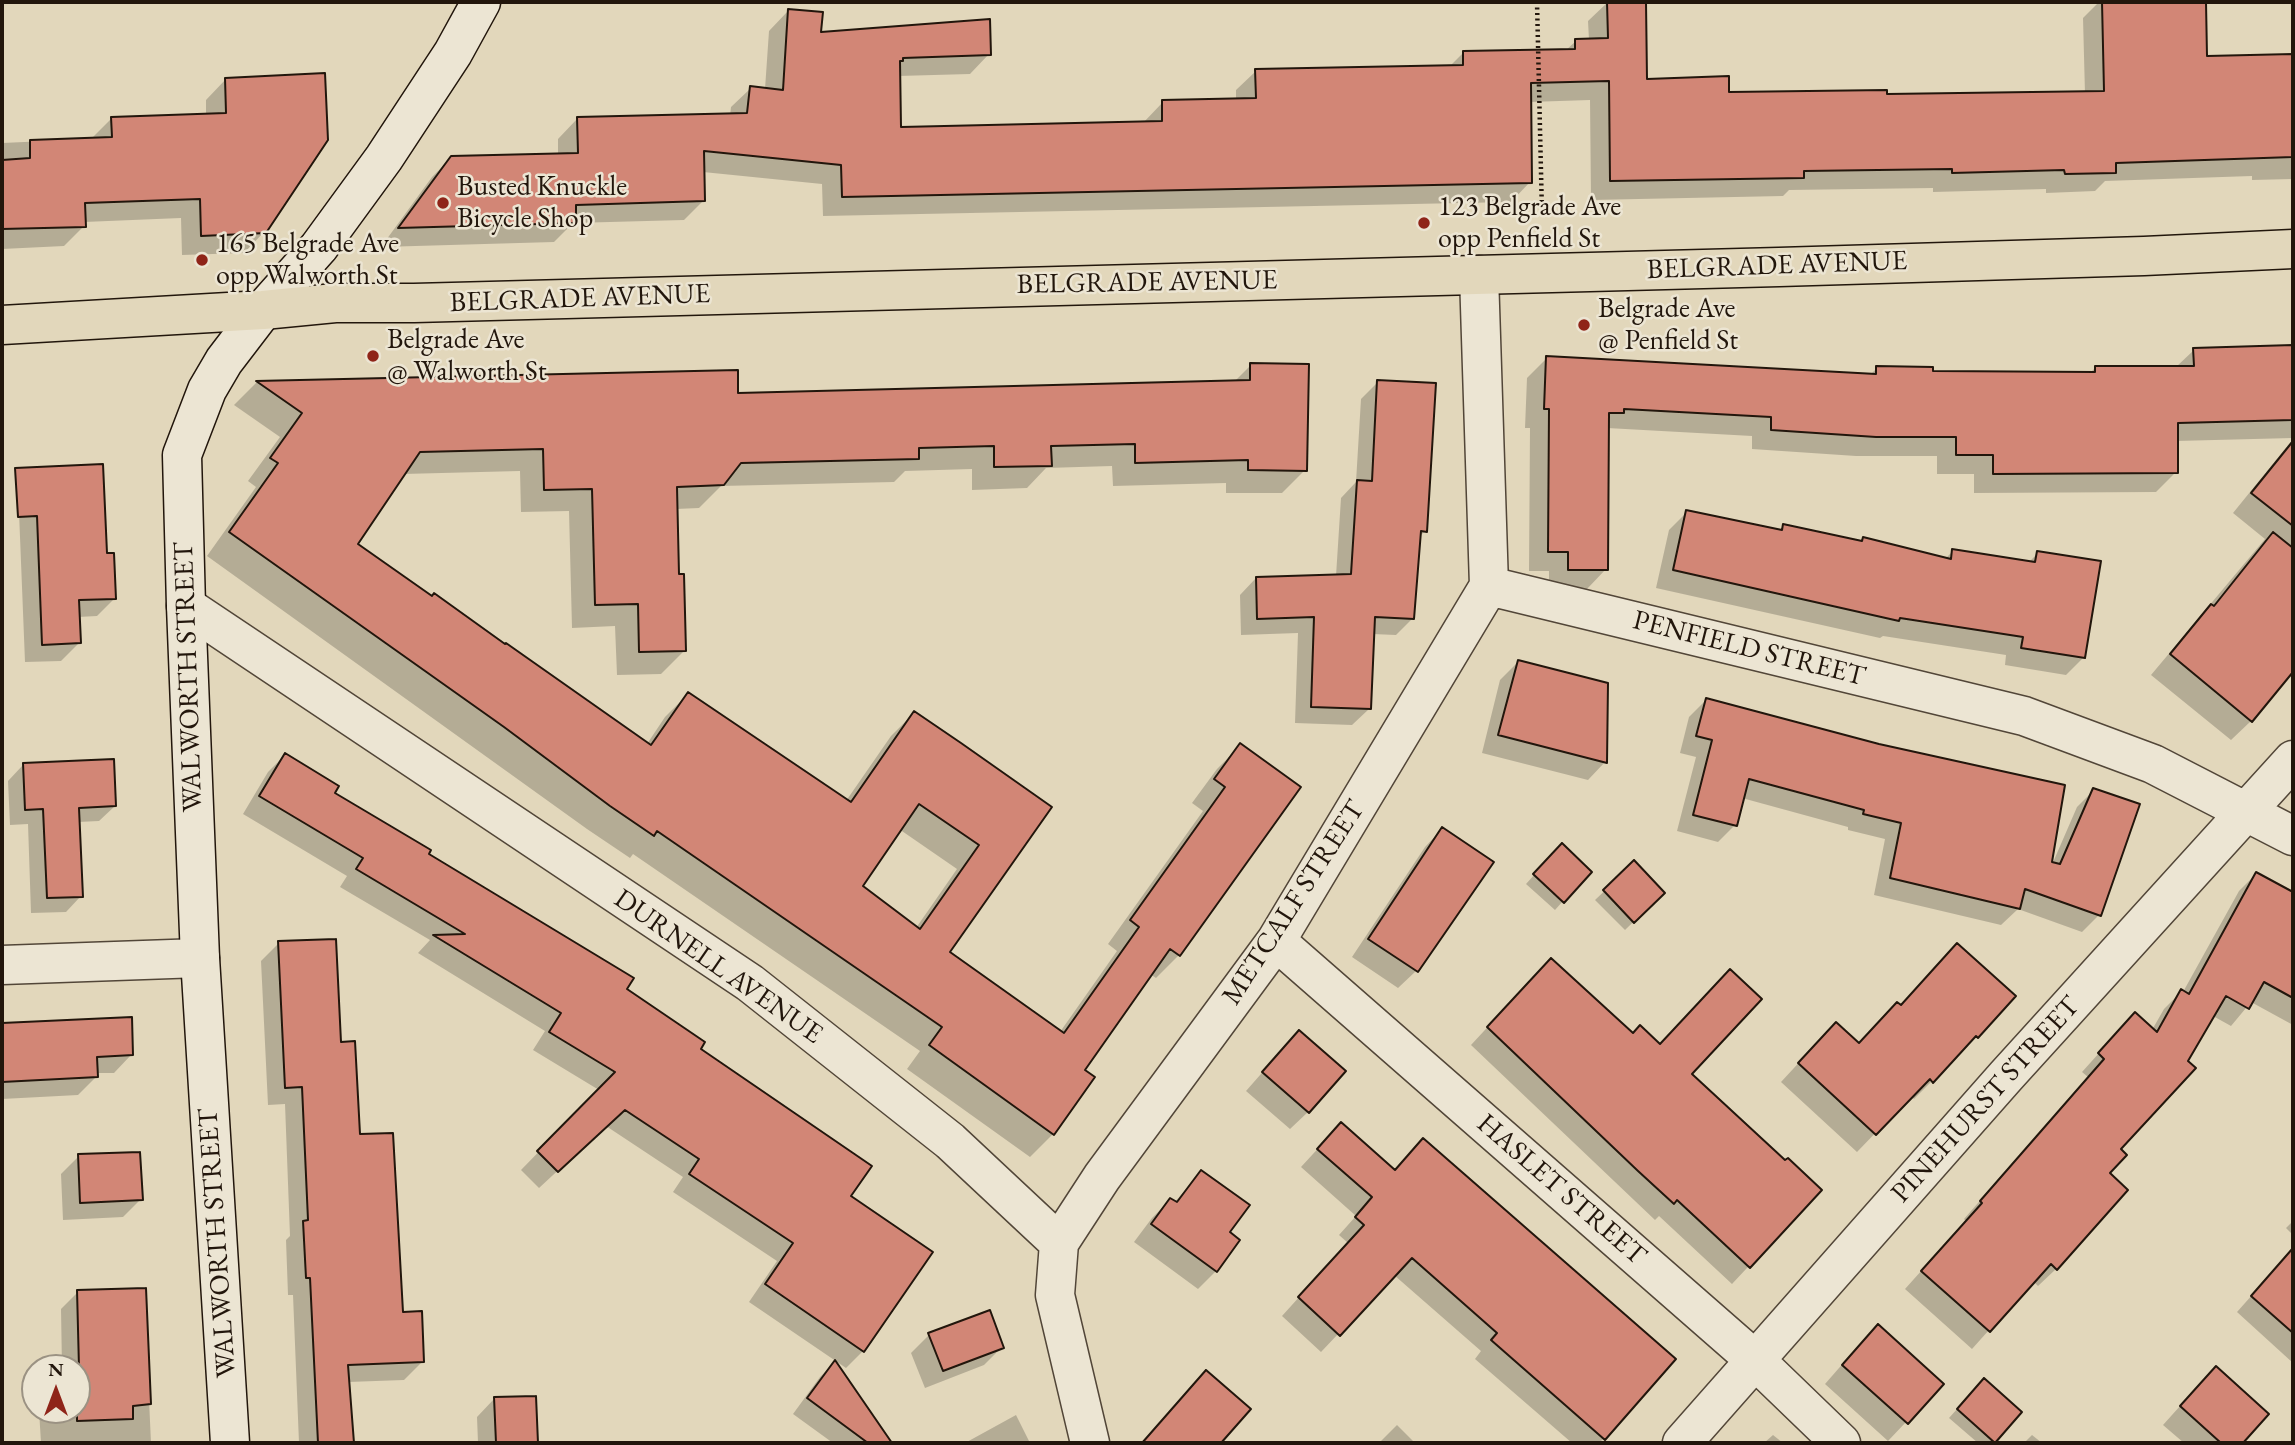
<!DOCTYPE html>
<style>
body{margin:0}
#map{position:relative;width:2295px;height:1445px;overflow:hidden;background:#e2d7bb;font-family:"EB Garamond",serif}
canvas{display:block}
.frame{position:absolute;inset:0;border:4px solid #22160c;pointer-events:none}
.north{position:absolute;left:21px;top:1354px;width:70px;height:70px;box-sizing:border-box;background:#ece5d3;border:2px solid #9b9283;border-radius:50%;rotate:0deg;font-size:19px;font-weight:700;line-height:28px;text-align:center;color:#22160c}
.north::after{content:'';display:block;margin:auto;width:24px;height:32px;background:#8f2418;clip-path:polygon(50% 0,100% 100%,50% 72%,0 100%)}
</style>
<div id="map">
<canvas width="2295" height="1445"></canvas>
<div class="frame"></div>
<div class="north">N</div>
</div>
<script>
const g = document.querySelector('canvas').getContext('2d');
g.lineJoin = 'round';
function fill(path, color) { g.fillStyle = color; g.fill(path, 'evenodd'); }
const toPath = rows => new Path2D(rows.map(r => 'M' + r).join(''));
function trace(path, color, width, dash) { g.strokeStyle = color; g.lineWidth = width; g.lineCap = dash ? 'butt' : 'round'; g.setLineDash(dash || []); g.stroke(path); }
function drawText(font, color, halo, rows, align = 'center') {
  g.font = font + ' "EB Garamond",serif'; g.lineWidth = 5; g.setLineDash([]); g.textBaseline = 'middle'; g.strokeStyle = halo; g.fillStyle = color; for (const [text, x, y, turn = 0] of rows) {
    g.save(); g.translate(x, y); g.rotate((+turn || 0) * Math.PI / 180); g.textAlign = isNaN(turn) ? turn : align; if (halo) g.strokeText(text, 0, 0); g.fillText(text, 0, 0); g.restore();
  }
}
const shadow = toPath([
 [1608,2,1644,2,1646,80,1727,94,1885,96,2085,94,2083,18,2099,2,2204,2,2206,58,2293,55,2293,179,2252,180,2252,176,2105,181,2095,191,2046,193,2046,189,1933,192,1933,188,1789,190,1783,196,1591,200,1590,100,1529,102,1530,182,1511,202,823,216,822,184,703,172,704,200,684,220,573,223,554,242,381,247,432,177,452,157,558,155,558,139,577,119,730,116,731,107,751,88,765,89,769,31,788,11,819,34,989,54,970,74,898,76,899,129,1143,123,1163,102,1236,100,1236,90,1256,71,1449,67,1464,52,1565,51,1576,41,1589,40,1588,21],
 [226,79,264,232,244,253,182,255,181,218,84,222,84,226,64,246,2,249,2,143,91,139,112,118,206,115,206,100],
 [2293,347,2293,438,2176,441,2176,472,2156,492,1974,493,1974,474,1937,474,1937,456,1856,456,1752,449,1752,436,1607,428,1606,569,1587,589,1549,589,1549,571,1529,571,1530,428,1525,428,1527,378,1547,358,1870,375,1877,368,1931,372,2089,374,2096,367,2176,367,2194,350],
 [1251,365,1305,470,1282,493,1226,493,1226,483,1113,486,1112,466,1046,468,1027,488,972,490,972,469,905,471,894,482,721,486,699,508,676,509,678,576,684,651,661,674,617,675,615,626,572,628,569,511,521,512,520,471,403,474,356,544,647,744,665,717,688,694,846,801,891,736,914,713,1049,808,948,952,1060,1032,1117,951,1108,944,1203,811,1192,803,1217,769,1240,746,1179,955,1156,978,1150,974,1083,1071,1053,1134,1030,1157,907,1069,920,1051,633,854,630,858,587,829,207,556,256,487,248,481,280,437,234,405,257,382,736,372,736,395,1234,382],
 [899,829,957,869,916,928,860,886],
 [1378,382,1425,531,1418,538,1413,618,1396,635,1372,634,1369,709,1352,725,1295,723,1298,633,1241,635,1240,595,1256,578,1336,576,1341,498,1356,482,1361,399],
 [2293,439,2293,669,2251,721,2231,740,2151,675,2265,539,2233,513],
 [18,487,106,555,115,598,97,616,78,617,79,643,61,661,25,662],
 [1687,512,1779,531,1784,526,1860,543,1863,539,1945,559,1953,551,2028,563,2038,553,2084,657,2066,675,2005,665,2006,655,1883,636,1880,638,1656,588,1669,530],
 [1518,662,1605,762,1588,780,1482,753,1500,680],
 [1706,700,2051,867,2077,807,2094,790,2099,915,2082,932,2018,909,2001,925,1874,895,1885,839,1848,830,1848,827,1742,798,1735,825,1718,842,1677,831,1696,757,1680,753,1689,717],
 [285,755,333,793,625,989,698,1050,849,1196,863,1351,846,1368,749,1302,777,1261,673,1192,683,1177,606,1126,539,1188,521,1170,599,1090,533,1050,545,1031,418,953,430,940,340,887,347,876,243,814,268,772],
 [23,765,115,806,99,821,78,822,81,896,66,912,31,913,28,824,10,825,8,781],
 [1442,829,1416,971,1398,988,1352,957,1425,847],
 [1553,854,1563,901,1555,910,1526,884],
 [1634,863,1663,893,1625,930,1595,900],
 [2256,874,2293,894,2293,1025,2251,1002,2231,1026,2213,1016,2186,1061,2119,1149,2108,1174,2126,1190,2056,1269,2038,1286,2033,1281,1972,1349,1905,1289,1966,1221,1964,1219,2088,1077,2082,1072,2118,1032,2152,1030,2164,1009,2182,991,2183,992,2239,891],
 [279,943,339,1044,401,1314,422,1362,404,1380,348,1382,352,1443,299,1443,293,1295,288,1295,286,1240,290,1236,285,1104,268,1105,261,961],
 [1534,977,1633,1035,1690,1074,1785,1163,1820,1190,1732,1284,1659,1216,1655,1220,1471,1045],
 [1897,1004,1932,1081,1914,1099,1911,1096,1857,1152,1781,1082,1818,1042,1859,1045],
 [130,1019,131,1055,114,1073,96,1073,96,1077,78,1095,2,1099,2,1024],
 [1282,1050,1308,1112,1290,1129,1246,1091],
 [1324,1142,1394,1172,1604,1438,1599,1443,1572,1443,1475,1359,1481,1351,1394,1275,1321,1352,1282,1316,1348,1243,1339,1235,1356,1216,1301,1167],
 [79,1156,141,1199,123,1217,63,1220,61,1174],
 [1201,1172,1227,1233,1216,1271,1198,1289,1134,1242,1152,1218,1170,1200,1174,1203],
 [2293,1221,2293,1235,2286,1228],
 [2293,1249,2293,1363,2237,1312],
 [144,1289,151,1443,41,1443,39,1410,77,1410,77,1368,62,1368,61,1309,78,1292],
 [929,1335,1002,1347,984,1365,925,1388,911,1353],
 [1860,1344,1942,1384,1888,1441,1825,1384],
 [835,1362,889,1443,833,1443,793,1414,820,1377],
 [1206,1372,1248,1410,1219,1443,1141,1443],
 [2198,1386,2267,1414,2241,1443,2184,1443,2163,1425],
 [1975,1389,2020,1413,1992,1443,1978,1443,1949,1418],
 [534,1397,537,1443,478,1443,477,1417,494,1399],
 [1016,1415,1030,1443,965,1443],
 [1397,1425,1415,1443,1379,1443],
 [1773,1435,1783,1443,1764,1443],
 [2032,1435,2042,1443,2024,1443],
 [427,1441,427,1443,372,1443]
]);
const building = toPath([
 [1607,2,1646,2,1647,79,1729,76,1729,92,1887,90,1887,94,2104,91,2102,2,2206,2,2207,56,2293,54,2293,157,2116,163,2116,173,2065,174,2064,170,1952,173,1952,169,1804,171,1804,178,1610,181,1609,81,1531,83,1532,183,842,197,841,165,704,151,705,201,576,205,576,223,398,228,451,156,578,153,577,117,747,113,750,86,783,90,788,9,823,12,821,32,990,19,991,55,903,58,903,61,900,61,901,127,1162,121,1162,100,1256,98,1255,69,1463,65,1463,51,1575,49,1575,39,1608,38,1607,2],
 [325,73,328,140,266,233,201,236,200,199,85,203,86,227,2,229,2,160,30,158,30,140,112,137,111,117,226,113,225,78,325,73],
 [2293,345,2293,420,2178,423,2178,473,1993,474,1993,455,1956,455,1956,437,1876,437,1771,430,1771,417,1624,409,1624,413,1609,413,1608,570,1568,570,1568,552,1548,552,1549,409,1544,409,1546,356,1876,374,1876,366,1933,367,1933,371,2095,372,2095,366,2194,366,2193,348,2293,345],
 [1250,363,1309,364,1307,471,1248,470,1248,460,1135,463,1135,444,1051,446,1052,466,994,467,994,446,919,448,919,459,741,463,724,485,677,487,679,574,684,574,686,651,639,652,638,604,595,605,592,489,544,490,543,449,420,452,358,544,432,596,434,593,505,644,506,643,651,745,688,692,851,802,914,711,961,743,1052,807,950,952,1064,1033,1139,927,1130,920,1225,787,1214,779,1240,743,1301,787,1180,956,1170,949,1085,1070,1095,1077,1054,1135,929,1045,942,1027,657,831,654,836,610,806,504,727,229,532,278,463,270,458,302,413,256,381,738,370,738,393,1250,380,1250,363],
 [919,804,979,845,920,929,863,886,919,804],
 [1377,380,1436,383,1427,532,1421,531,1414,619,1375,617,1371,709,1311,707,1314,617,1257,619,1256,577,1351,574,1357,480,1372,481,1377,380],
 [2293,441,2293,526,2251,493,2293,441],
 [103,464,107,553,114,553,116,599,79,600,81,643,42,645,37,516,18,517,15,468,103,464],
 [1686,510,1782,530,1783,524,1862,541,1863,537,1951,559,1952,549,2035,562,2037,551,2101,561,2085,658,2021,648,2023,637,1900,618,1899,621,1673,570,1686,510],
 [2273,532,2293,548,2293,672,2252,722,2170,654,2211,604,2214,606,2273,532],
 [1518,660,1608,683,1607,763,1498,735,1518,660],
 [1706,698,1879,744,2065,785,2052,862,2060,864,2093,788,2140,804,2101,916,2025,889,2020,909,1890,878,1901,823,1863,814,1864,810,1749,779,1737,826,1693,815,1712,740,1696,736,1706,698],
 [285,753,339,786,335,793,431,850,429,854,634,978,627,989,705,1042,701,1049,872,1166,851,1196,933,1252,864,1352,765,1284,793,1243,689,1174,699,1159,625,1110,558,1172,537,1151,615,1072,549,1032,561,1013,433,935,465,934,356,869,363,858,259,796,285,753],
 [114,759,116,806,79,808,83,897,47,898,43,809,25,810,23,763,114,759],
 [1442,827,1494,862,1418,972,1368,939,1442,827],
 [1562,843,1592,872,1564,903,1533,874,1562,843],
 [1634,860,1665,893,1634,923,1603,890,1634,860],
 [2256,872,2293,892,2293,998,2264,982,2249,1009,2226,996,2188,1061,2196,1068,2121,1149,2127,1155,2110,1173,2128,1190,2057,1270,2051,1264,1990,1332,1921,1271,1982,1203,1980,1201,2104,1059,2098,1053,2135,1012,2157,1032,2181,989,2189,994,2256,872],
 [336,939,341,1042,355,1041,360,1134,393,1133,403,1312,422,1311,424,1362,348,1365,354,1443,318,1443,310,1278,306,1278,303,1221,308,1220,302,1087,285,1088,278,941,336,939],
 [1957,943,2016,996,1978,1038,1976,1036,1933,1083,1930,1079,1876,1135,1798,1063,1836,1022,1859,1043,1897,1002,1901,1005,1957,943],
 [1551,958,1633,1033,1640,1025,1660,1044,1730,969,1762,999,1692,1074,1785,1160,1788,1158,1822,1190,1750,1268,1677,1200,1674,1204,1638,1171,1487,1027,1551,958],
 [132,1017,133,1055,97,1057,98,1077,2,1082,2,1023,132,1017],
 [1299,1030,1346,1071,1309,1113,1262,1072,1299,1030],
 [1341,1122,1395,1170,1423,1138,1676,1359,1605,1440,1491,1340,1497,1333,1412,1258,1340,1336,1298,1297,1364,1225,1355,1217,1372,1197,1317,1149,1341,1122],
 [140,1152,143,1200,80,1203,78,1154,140,1152],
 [1201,1170,1250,1205,1230,1232,1240,1240,1217,1272,1151,1224,1170,1198,1177,1202,1201,1170],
 [2293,1248,2293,1333,2251,1296,2293,1248],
 [146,1288,151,1404,133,1406,133,1419,77,1421,77,1368,79,1368,77,1290,146,1288],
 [990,1310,1004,1348,943,1371,928,1333,990,1310],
 [1878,1324,1944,1384,1908,1424,1842,1365,1878,1324],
 [835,1360,892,1443,868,1443,807,1398,835,1360],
 [2216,1366,2269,1414,2243,1443,2221,1443,2180,1406,2216,1366],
 [1206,1370,1251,1409,1221,1443,1142,1443,1206,1370],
 [1984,1378,2022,1412,1995,1443,1957,1409,1984,1378],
 [536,1396,538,1443,496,1443,494,1397,536,1396]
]);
const path = toPath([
 [1537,2,1542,214]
]);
const street = toPath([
 [1479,275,1489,586,2024,716,2153,764,2293,836],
 [186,606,750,983,950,1141,1059,1243,1055,1295,1090,1443],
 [1276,941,1755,1360,1841,1443],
 [2,965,200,958],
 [1059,1243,1102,1177,1276,941,1489,586],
 [1682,1443,2006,1076,2293,760]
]);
const secondary = toPath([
 [230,1443,200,958,186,606,182,455,207,390,224,361,263,310,319,247,384,158,453,53,481,2]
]);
const primary = toPath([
 [2,325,263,310,335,303,414,303,1779,267,2144,256,2293,249]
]);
const markers = [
 [443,203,7,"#8f2418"],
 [1424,223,7,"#8f2418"],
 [202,260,7,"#8f2418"],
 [1584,325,7,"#8f2418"],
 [373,356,7,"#8f2418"]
];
const poiNames = [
 ["Busted Knuckle",457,187],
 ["Bicycle Shop",457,219],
 ["123 Belgrade Ave",1438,207],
 ["opp Penfield St",1438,239],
 ["165 Belgrade Ave",216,244],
 ["opp Walworth St",216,276],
 ["Belgrade Ave",1598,309],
 ["@ Penfield St",1598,341],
 ["Belgrade Ave",387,340],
 ["@ Walworth St",387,372]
];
const streetNames = [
 ["BELGRADE AVENUE",1777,266,-2],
 ["BELGRADE AVENUE",1147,283,-1],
 ["BELGRADE AVENUE",580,299,-2],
 ["PENFIELD STREET",1749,649,14],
 ["WALWORTH STREET",189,677,-92],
 ["METCALF STREET",1294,903,-57],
 ["DURNELL AVENUE",718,967,35],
 ["PINEHURST STREET",1986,1100,-48],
 ["HASLET STREET",1561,1190,41],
 ["WALWORTH STREET",218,1243,-94]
];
fill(shadow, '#0003');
fill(building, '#d28676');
trace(building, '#22160c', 2);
trace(street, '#524638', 41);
trace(secondary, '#22160c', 41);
trace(primary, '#22160c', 41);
trace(path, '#22160c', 4.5, [2, 3.5]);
trace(street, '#ece5d3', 38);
trace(secondary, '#ece5d3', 38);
trace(primary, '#e2d7bb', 38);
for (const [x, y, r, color] of markers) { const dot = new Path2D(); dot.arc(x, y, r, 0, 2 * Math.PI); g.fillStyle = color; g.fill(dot); trace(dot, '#ece5d3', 2.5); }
drawText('28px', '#22160c', '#ece5d3', poiNames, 'left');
drawText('28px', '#22160c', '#ece5d3', streetNames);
</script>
